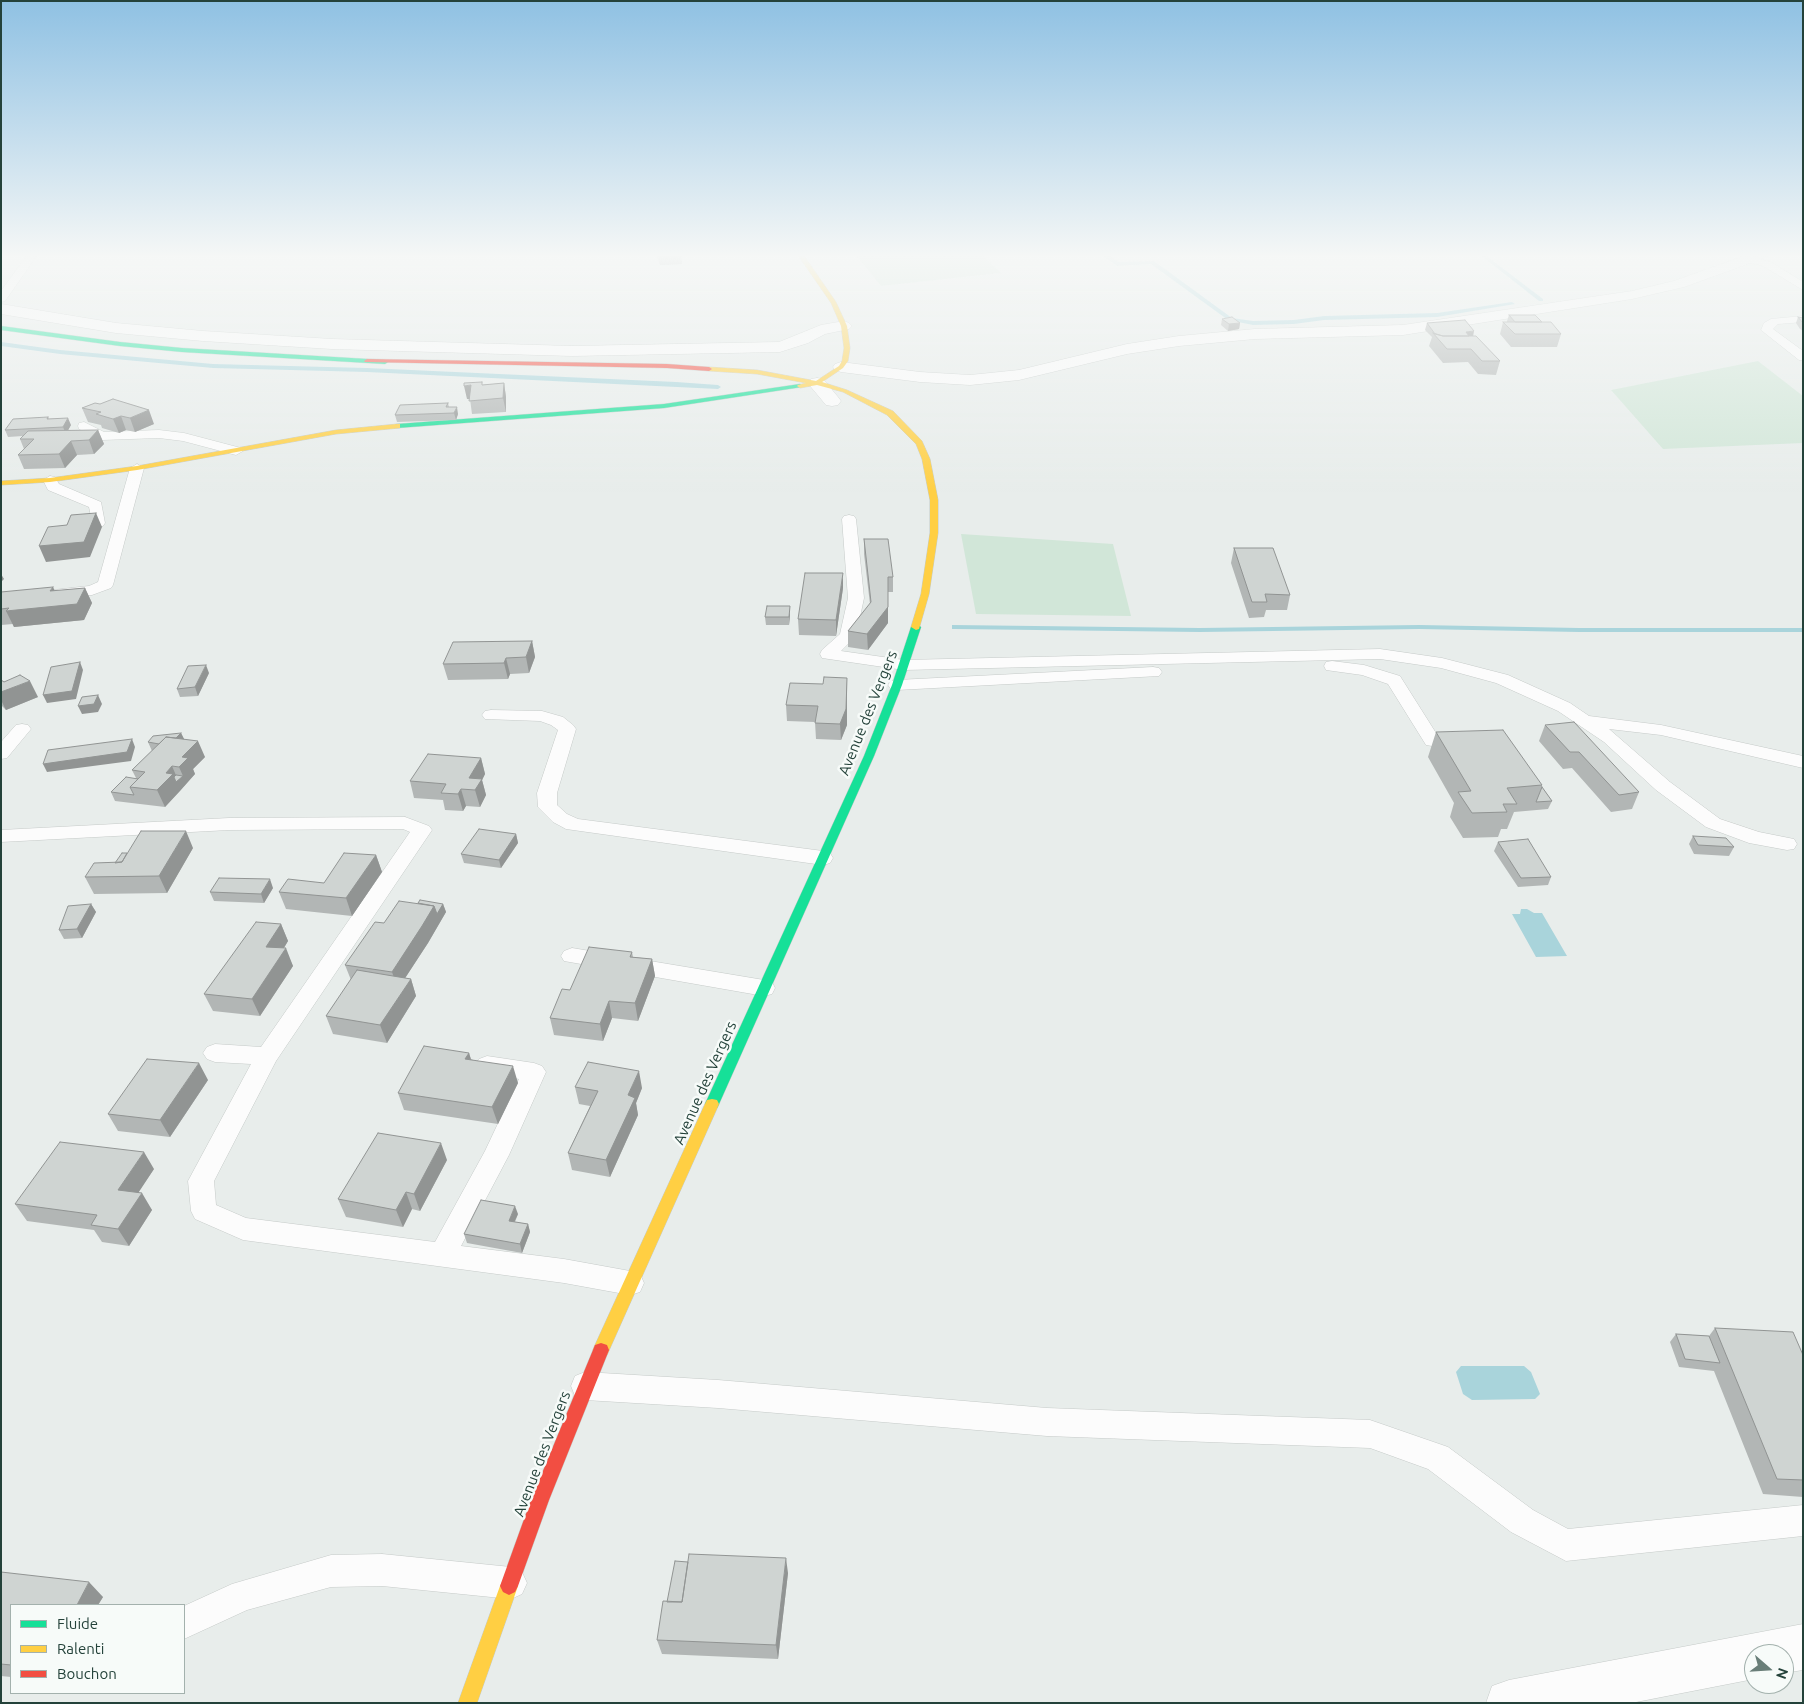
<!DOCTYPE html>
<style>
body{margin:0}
#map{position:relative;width:1804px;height:1704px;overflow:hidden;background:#e8edeb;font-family:Ubuntu,sans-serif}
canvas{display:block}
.frame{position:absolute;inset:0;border:2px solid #24423a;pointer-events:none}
.legend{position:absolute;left:10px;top:1604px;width:175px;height:90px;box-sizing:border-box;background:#f7fbf9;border:1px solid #a3b1ad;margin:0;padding:6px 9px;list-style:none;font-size:15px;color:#24423a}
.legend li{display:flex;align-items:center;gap:10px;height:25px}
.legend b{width:25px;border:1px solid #a3b1ad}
.north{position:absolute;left:1744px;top:1644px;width:50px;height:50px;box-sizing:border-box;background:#f7fbf9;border:1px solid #a3b1ad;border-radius:50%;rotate:109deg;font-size:14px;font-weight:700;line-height:20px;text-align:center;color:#24423a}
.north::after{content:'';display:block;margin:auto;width:18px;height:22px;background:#697e78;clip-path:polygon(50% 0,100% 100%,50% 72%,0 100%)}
</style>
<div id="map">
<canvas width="1804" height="1704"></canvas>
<div class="frame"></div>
<ul class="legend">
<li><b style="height:6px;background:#16e098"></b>Fluide</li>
<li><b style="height:6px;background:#ffcf43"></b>Ralenti</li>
<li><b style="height:6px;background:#f24e42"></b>Bouchon</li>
</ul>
<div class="north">N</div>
</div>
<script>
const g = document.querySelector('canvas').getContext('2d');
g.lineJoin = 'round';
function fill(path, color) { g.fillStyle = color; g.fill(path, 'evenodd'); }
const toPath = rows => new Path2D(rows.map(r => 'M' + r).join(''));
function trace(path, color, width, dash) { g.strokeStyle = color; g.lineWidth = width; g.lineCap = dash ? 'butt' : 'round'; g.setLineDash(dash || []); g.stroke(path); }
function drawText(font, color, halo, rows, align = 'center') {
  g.font = font + ' Ubuntu,sans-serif'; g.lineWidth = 5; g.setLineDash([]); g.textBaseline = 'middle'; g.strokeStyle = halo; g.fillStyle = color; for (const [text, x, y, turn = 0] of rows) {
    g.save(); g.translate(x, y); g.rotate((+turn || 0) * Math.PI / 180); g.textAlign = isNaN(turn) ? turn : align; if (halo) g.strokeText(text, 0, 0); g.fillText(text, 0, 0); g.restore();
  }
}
const green = toPath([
 [855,254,981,254,1001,273,881,286],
 [1758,361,1803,396,1803,443,1663,449,1611,390],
 [961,534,1113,544,1131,616,976,614]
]);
const water = toPath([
 [1521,909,1527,909,1534,913,1542,913,1567,956,1536,957,1512,914,1520,914],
 [1461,1366,1524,1366,1531,1372,1540,1394,1535,1399,1472,1400,1463,1394,1456,1372]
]);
const stream = toPath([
 [1101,254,1107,254,1118,262,1154,261,1232,318,1253,321,1294,320,1324,316,1437,313,1512,302,1515,304,1437,317,1324,320,1294,324,1253,325,1228,320,1151,264,1117,266,1101,254],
 [1479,254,1484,254,1543,299,1543,301,1539,301,1479,254],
 [1,342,60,350,213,364,367,368,676,382,718,385,721,387,718,389,367,372,213,368,60,354,1,346,1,342],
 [952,625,1200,628,1419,625,1579,628,1803,628,1803,632,1579,632,1419,629,1200,632,955,629,952,629,952,625]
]);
const lane = toPath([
 [28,254,38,254,5,301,1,302,1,291,28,254],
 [1747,256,1771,262,1803,282,1803,290,1763,266,1743,261,1743,257,1747,256],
 [1803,316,1803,322,1778,324,1773,329,1803,351,1803,360,1799,360,1761,330,1764,323,1771,319,1803,316],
 [84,422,104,432,159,430,184,433,241,448,243,451,236,455,183,441,159,438,102,440,79,429,78,426,79,423,84,422],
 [137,464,144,468,113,585,111,588,92,595,59,598,53,596,51,593,53,590,89,586,98,582,130,468,137,464],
 [50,476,55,477,59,484,101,502,105,523,103,526,93,526,89,507,48,490,43,480,50,476],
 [849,515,854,516,856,519,864,598,856,636,841,651,904,660,1380,649,1442,658,1508,675,1570,703,1589,716,1661,725,1803,756,1803,768,1661,735,1609,729,1670,782,1720,819,1759,832,1794,839,1797,844,1794,849,1787,850,1749,843,1706,827,1656,790,1604,742,1558,711,1496,683,1441,668,1380,659,904,670,822,658,820,654,822,650,840,634,848,598,842,519,844,516,849,515],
 [1332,661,1364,665,1400,676,1441,741,1438,745,1432,746,1426,745,1388,684,1362,675,1326,670,1324,666,1326,662,1332,661],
 [1153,667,1159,668,1162,672,1159,676,897,690,891,689,888,685,891,681,897,680,1153,667],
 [491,710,542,711,563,717,573,725,576,729,557,793,557,805,567,814,578,819,823,851,830,853,833,858,830,863,823,865,566,829,553,822,538,807,537,793,558,730,551,725,540,721,485,719,482,715,485,711,491,710],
 [22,724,28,725,31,729,7,758,1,759,1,742,16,725,22,724],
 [405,817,429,826,432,830,276,1061,214,1181,216,1205,246,1218,435,1242,485,1151,519,1079,479,1071,475,1065,479,1059,487,1056,534,1063,542,1066,546,1072,509,1155,461,1246,564,1259,630,1271,640,1274,644,1283,640,1292,630,1295,564,1283,243,1240,195,1219,191,1211,188,1181,251,1064,215,1062,207,1059,203,1053,207,1047,215,1044,261,1047,410,832,403,829,229,830,1,842,1,830,229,818,405,817],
 [572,948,764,980,772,982,775,988,772,994,764,996,564,961,561,956,564,951,572,948],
 [585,1372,718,1380,1047,1408,1370,1420,1448,1447,1533,1510,1568,1529,1803,1505,1803,1536,1566,1561,1511,1532,1428,1469,1370,1448,1047,1436,718,1408,585,1400,575,1396,571,1386,575,1376,585,1372],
 [382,1554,511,1567,522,1572,527,1583,522,1594,511,1599,382,1586,331,1587,247,1610,184,1639,184,1606,232,1584,331,1555,382,1554]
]);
const street = toPath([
 [1749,254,1769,254,1767,257,1684,287,1632,299,1403,335,1255,339,1179,346,1127,354,1019,380,970,385,920,382,841,372,835,370,833,367,835,364,841,362,920,372,970,375,1019,370,1127,344,1179,336,1255,329,1403,325,1632,291,1674,281,1749,254],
 [1,304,116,323,203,331,332,339,572,346,779,342,821,325,844,321,849,323,852,326,849,329,825,334,808,343,780,352,572,356,332,349,203,341,116,333,1,314,1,304],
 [817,378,823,379,838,397,841,401,838,405,832,406,826,405,811,387,809,383,811,379,817,378],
 [1803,1624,1803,1670,1784,1673,1784,1654,1754,1654,1754,1679,1631,1703,1486,1703,1492,1686,1509,1680,1803,1624]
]);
const fast = toPath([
 [1,326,120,342,182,348,385,360,388,362,385,364,182,352,120,346,1,330,1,326],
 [800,384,803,386,802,387,664,408,397,428,393,426,397,424,664,404,800,384],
 [916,624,921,627,902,685,874,756,719,1104,717,1108,712,1109,707,1108,705,1104,864,756,892,685,911,627,916,624]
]);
const slow = toPath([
 [797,254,803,254,836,302,847,326,850,348,848,361,843,368,822,382,847,390,893,411,922,441,930,459,938,500,938,533,929,594,919,629,916,630,911,627,921,594,930,533,930,500,922,459,916,444,887,415,843,392,817,385,800,388,797,386,798,385,806,383,757,374,709,371,706,369,709,367,757,370,816,381,839,366,842,361,844,348,841,326,831,303,797,254],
 [397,424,400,424,400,428,336,434,137,470,50,482,1,485,1,481,50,478,137,466,336,430,397,424],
 [712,1099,717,1100,719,1104,607,1355,601,1357,595,1355,593,1350,595,1345,705,1104,707,1100,712,1099],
 [509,1577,515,1580,518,1586,477,1703,458,1703,500,1586,503,1580,509,1577]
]);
const jam = toPath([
 [367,359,667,364,709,367,712,369,709,371,667,368,365,362,364,361,367,359],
 [601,1343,607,1345,609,1350,549,1500,518,1586,515,1592,509,1595,503,1592,500,1586,531,1500,593,1350,595,1345,601,1343]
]);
const wall = toPath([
 [656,254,681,254,682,264,660,265],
 [1509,315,1561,334,1557,347,1511,347,1500,334,1503,322,1507,322,1507,321],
 [1798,317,1803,318,1803,331,1800,329,1796,323],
 [1222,319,1240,323,1239,329,1228,331,1221,325],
 [1427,323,1473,336,1500,361,1496,375,1478,374,1468,362,1443,363,1429,346,1432,337,1425,330],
 [504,383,506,397,506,412,472,414,470,399,467,399,482,385],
 [95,403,154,424,135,432,126,430,119,433,102,428,101,425,88,422,82,408],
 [448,403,449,407,458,414,456,420,397,422,395,415],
 [48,417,49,419,71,425,68,430,98,430,104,444,94,454,77,455,65,468,24,469,18,455,24,449,20,439,23,436,8,437,5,430],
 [864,539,893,577,893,592,888,592,888,623,868,650,848,647,848,631,870,604,864,554],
 [1234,548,1290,595,1287,610,1266,610,1264,617,1249,618,1231,563],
 [85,588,92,603,84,620,14,627,13,624,1,625,1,592,55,591],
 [843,588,836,636,799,635,798,619],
 [790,614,789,625,766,625,765,617],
 [532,641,535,657,529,673,510,674,508,679,448,680,443,664],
 [209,673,198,696,180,697,177,689],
 [847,678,847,725,841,740,816,739,815,722,787,721,786,705,823,684],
 [1,680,38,697,6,710,2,706,1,707],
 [1545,725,1639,792,1632,809,1611,812,1572,768,1563,769,1539,741],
 [1436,732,1542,785,1542,787,1552,801,1548,809,1514,812,1507,829,1501,829,1498,837,1463,838,1450,817,1454,803,1428,757],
 [181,733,184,739,205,757,193,769,195,774,165,807,115,801,111,792,136,778,132,770,152,751,148,742],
 [481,758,485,774,482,780,486,795,480,807,466,806,463,811,445,810,443,800,414,798,410,781],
 [516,834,518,843,501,868,464,863,461,854],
 [1693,836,1734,847,1729,856,1694,854,1689,844],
 [1498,842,1551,877,1548,885,1518,887,1494,851],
 [193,848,167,893,94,894,85,877,115,863],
 [376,855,382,872,352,916,286,909,279,892,324,883],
 [273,888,264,903,214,901,210,892],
 [418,903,443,904,446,912,428,943,405,978,411,979,416,996,387,1043,333,1034,326,1016,351,980,345,965,384,923],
 [91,904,96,912,82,938,64,939,59,930],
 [281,924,288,941,284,948,293,966,260,1016,213,1011,204,994],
 [632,952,633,957,652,959,655,976,638,1021,612,1018,603,1041,554,1035,550,1018,570,990],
 [469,1053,471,1059,518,1083,498,1124,404,1110,398,1093],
 [208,1080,170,1137,118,1131,108,1114],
 [575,1087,642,1088,636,1103,638,1115,610,1177,572,1170,568,1153,590,1106,579,1104],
 [447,1160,420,1211,412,1209,403,1227,346,1217,338,1199],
 [154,1169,138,1192,152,1210,129,1246,102,1242,94,1230,27,1221,15,1204],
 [518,1214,515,1222,528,1224,530,1232,522,1253,467,1243,464,1234],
 [1715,1328,1803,1355,1803,1497,1763,1494,1714,1371,1679,1367,1670,1342,1676,1334,1709,1336],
 [1,1572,103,1597,98,1605,11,1605,11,1677,1,1676],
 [788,1573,778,1659,662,1654,657,1640,667,1602]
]);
const shadedWall = toPath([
 [658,254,681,254,682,264,660,265],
 [1240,323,1239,329,1228,331,1229,324],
 [1474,331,1473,337,1464,338,1466,332],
 [504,383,506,397,506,412,503,398],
 [471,385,474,399,467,399,464,386],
 [457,407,458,414,456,420,454,413],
 [149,410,154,424,135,432,130,418],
 [121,416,126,430,119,433,113,419],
 [68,418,71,425,66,434,63,427],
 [98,430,104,444,94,454,89,440],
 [71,441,77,455,65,468,59,454],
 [96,513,102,527,90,557,46,562,39,546],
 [843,573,843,588,836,636,836,620],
 [1,574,4,579,1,582],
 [53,587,60,602,85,588,92,603,84,620,14,627,6,611,50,591],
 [888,592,888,623,868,650,867,634],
 [790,606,790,614,789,625,789,617],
 [532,641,535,657,529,673,526,657],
 [506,658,510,674,508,679,504,663],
 [80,662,83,670,76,699,47,703,43,695],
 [206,665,209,673,198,696,195,687],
 [847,678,847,725,841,740,840,724],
 [30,681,38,697,6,710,1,700,1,692],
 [98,695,102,704,98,712,82,714,78,706],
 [181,733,185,741,169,745],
 [132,739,135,747,131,761,47,772,43,764],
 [198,741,205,757,193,769,195,774,180,791,178,785,180,791,165,807,157,790,166,773,172,766,178,780,183,776,179,767,182,757],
 [481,758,485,774,482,780,486,795,480,807,475,790,469,778],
 [461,789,466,806,463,811,458,794],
 [186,831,193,848,167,893,159,876],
 [516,834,518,843,501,868,499,860],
 [376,855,382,872,352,916,346,898],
 [270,879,273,888,264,903,261,894],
 [91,904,96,912,82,938,77,929],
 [443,904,446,912,428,943,398,989,392,972,434,906],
 [281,924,288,941,274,964,266,947],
 [286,948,293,966,260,1016,252,999],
 [652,959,655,976,638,1021,635,1003],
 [411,979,416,996,387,1043,380,1025],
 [609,1001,612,1018,603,1041,600,1024],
 [469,1053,474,1070,465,1059],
 [199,1063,208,1080,170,1137,160,1120],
 [513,1066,518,1083,498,1124,492,1107],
 [639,1071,642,1088,636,1103,638,1115,610,1177,606,1160,628,1095],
 [441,1143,447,1160,420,1211,414,1194],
 [144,1152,154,1169,129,1207,118,1190],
 [406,1192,412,1209,403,1227,396,1210],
 [142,1193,152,1210,129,1246,118,1229],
 [515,1206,518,1214,511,1229,509,1221],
 [528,1224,530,1232,522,1253,520,1244],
 [786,1558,788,1573,778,1659,776,1645],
 [89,1582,103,1597,98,1605,77,1605]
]);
const building = toPath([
 [1509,315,1535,315,1542,322,1515,322,1509,315],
 [1232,317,1240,323,1229,324,1222,319,1232,317],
 [1798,317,1803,318,1803,323,1798,317],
 [1465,320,1474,331,1466,332,1469,336,1443,336,1435,334,1427,323,1465,320],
 [1503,322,1551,322,1561,334,1515,334,1503,322],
 [1433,333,1443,336,1476,336,1500,361,1482,361,1471,349,1447,349,1433,333],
 [482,382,482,385,504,383,503,398,469,401,471,385,464,386,464,383,482,382],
 [113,399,149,410,130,418,121,416,113,419,96,414,101,412,82,408,95,403,100,404,113,399],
 [448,403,446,407,457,407,454,413,395,415,400,405,448,403],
 [48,417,47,419,68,418,63,427,5,430,13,419,48,417],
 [98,430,89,440,71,441,59,454,18,455,34,439,20,439,28,431,98,430],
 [96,513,84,542,39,546,48,527,67,525,71,515,96,513],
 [864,539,888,539,893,577,888,577,888,607,867,634,848,631,871,602,864,539],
 [1234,548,1273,548,1290,595,1265,594,1267,602,1252,602,1234,548],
 [805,573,843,573,836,620,798,619,805,573],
 [53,587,50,591,85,588,77,604,6,611,9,608,1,609,1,592,53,587],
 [767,606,790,606,789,617,765,617,767,606],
 [532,641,526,657,506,658,504,663,443,664,453,642,532,641],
 [80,662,72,691,43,695,51,667,80,662],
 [206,665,195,687,177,689,188,666,206,665],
 [20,675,30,681,1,692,1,680,4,682,20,675],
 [824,677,847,678,846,709,840,724,815,723,818,706,786,705,790,683,823,684,824,677],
 [98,695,94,704,78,706,82,697,98,695],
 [1574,722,1639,792,1619,795,1579,752,1570,752,1545,725,1574,722],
 [1503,730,1542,785,1507,788,1517,804,1503,804,1507,812,1472,813,1458,792,1471,791,1436,732,1503,730],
 [181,733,176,738,166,737,159,744,148,742,153,736,181,733],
 [166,737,198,741,182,757,188,758,179,767,172,766,166,773,173,774,157,790,130,787,145,772,132,770,166,737],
 [132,739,127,752,43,764,48,750,132,739],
 [428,754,481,758,469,778,482,779,475,790,461,789,458,794,441,793,446,784,410,781,428,754],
 [176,775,183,776,176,782,174,777,176,775],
 [126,777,138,779,130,787,134,795,111,792,126,777],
 [1542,787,1552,801,1536,802,1542,787],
 [479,829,516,834,499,860,461,854,479,829],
 [141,831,186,831,159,876,85,877,94,863,122,862,141,831],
 [1693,836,1726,838,1734,847,1698,845,1693,836],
 [1528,839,1551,877,1521,878,1498,842,1528,839],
 [122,853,127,853,122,862,115,863,122,853],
 [344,853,376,855,346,898,279,892,288,879,324,883,344,853],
 [219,878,270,879,261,894,210,892,219,878],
 [420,900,443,904,437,914,434,906,418,903,420,900],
 [399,901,434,906,422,926,392,972,345,965,375,922,384,923,399,901],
 [91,904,77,929,59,930,68,906,91,904],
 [256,922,281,924,266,947,286,948,252,999,204,994,256,922],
 [589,947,632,952,630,957,652,959,635,1003,609,1001,600,1024,550,1018,562,989,570,990,589,947],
 [357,970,411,979,380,1025,326,1016,357,970],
 [424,1046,469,1053,465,1059,513,1066,492,1107,398,1093,424,1046],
 [147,1059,199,1063,160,1120,108,1114,147,1059],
 [588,1062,639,1071,628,1095,635,1098,606,1160,568,1153,598,1091,575,1087,588,1062],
 [378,1133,441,1143,414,1194,406,1192,396,1210,338,1199,378,1133],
 [60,1142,144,1152,118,1190,142,1193,118,1229,91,1225,97,1215,15,1204,60,1142],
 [481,1200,515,1206,509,1221,528,1224,520,1244,464,1234,481,1200],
 [1715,1328,1793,1332,1803,1355,1803,1480,1777,1479,1715,1328],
 [1676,1334,1709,1336,1720,1363,1685,1359,1676,1334],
 [689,1554,786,1558,776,1645,657,1640,663,1601,682,1602,689,1554],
 [675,1561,688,1562,682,1602,667,1602,675,1561],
 [1,1572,89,1582,77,1605,11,1605,11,1665,1,1664,1,1572]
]);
const streetNames = [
 ["Avenue des Vergers",868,713,-68],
 ["Avenue des Vergers",705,1083,-66],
 ["Avenue des Vergers",542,1454,-69]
];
fill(green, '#d1e6d8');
fill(water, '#a9d4db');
fill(stream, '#a9d4db');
trace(lane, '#c5cac8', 1);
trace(street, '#c5cac8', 1);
trace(fast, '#c3cbc8', 1);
trace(slow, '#c3cbc8', 1);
trace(jam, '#c3cbc8', 1);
fill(lane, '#fcfcfc');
fill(street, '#fcfcfc');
fill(fast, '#16e098');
fill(slow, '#ffcf43');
fill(jam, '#f24e42');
fill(wall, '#b2b6b5');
fill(shadedWall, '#919493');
fill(building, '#cfd4d2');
trace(building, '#919493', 1);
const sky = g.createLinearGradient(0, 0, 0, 492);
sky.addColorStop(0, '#8fc1e3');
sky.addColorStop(0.52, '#f5f7f6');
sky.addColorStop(1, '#f5f7f600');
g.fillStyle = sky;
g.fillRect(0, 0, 1804, 492);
drawText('15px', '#24423a', '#f7fbf9', streetNames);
</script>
